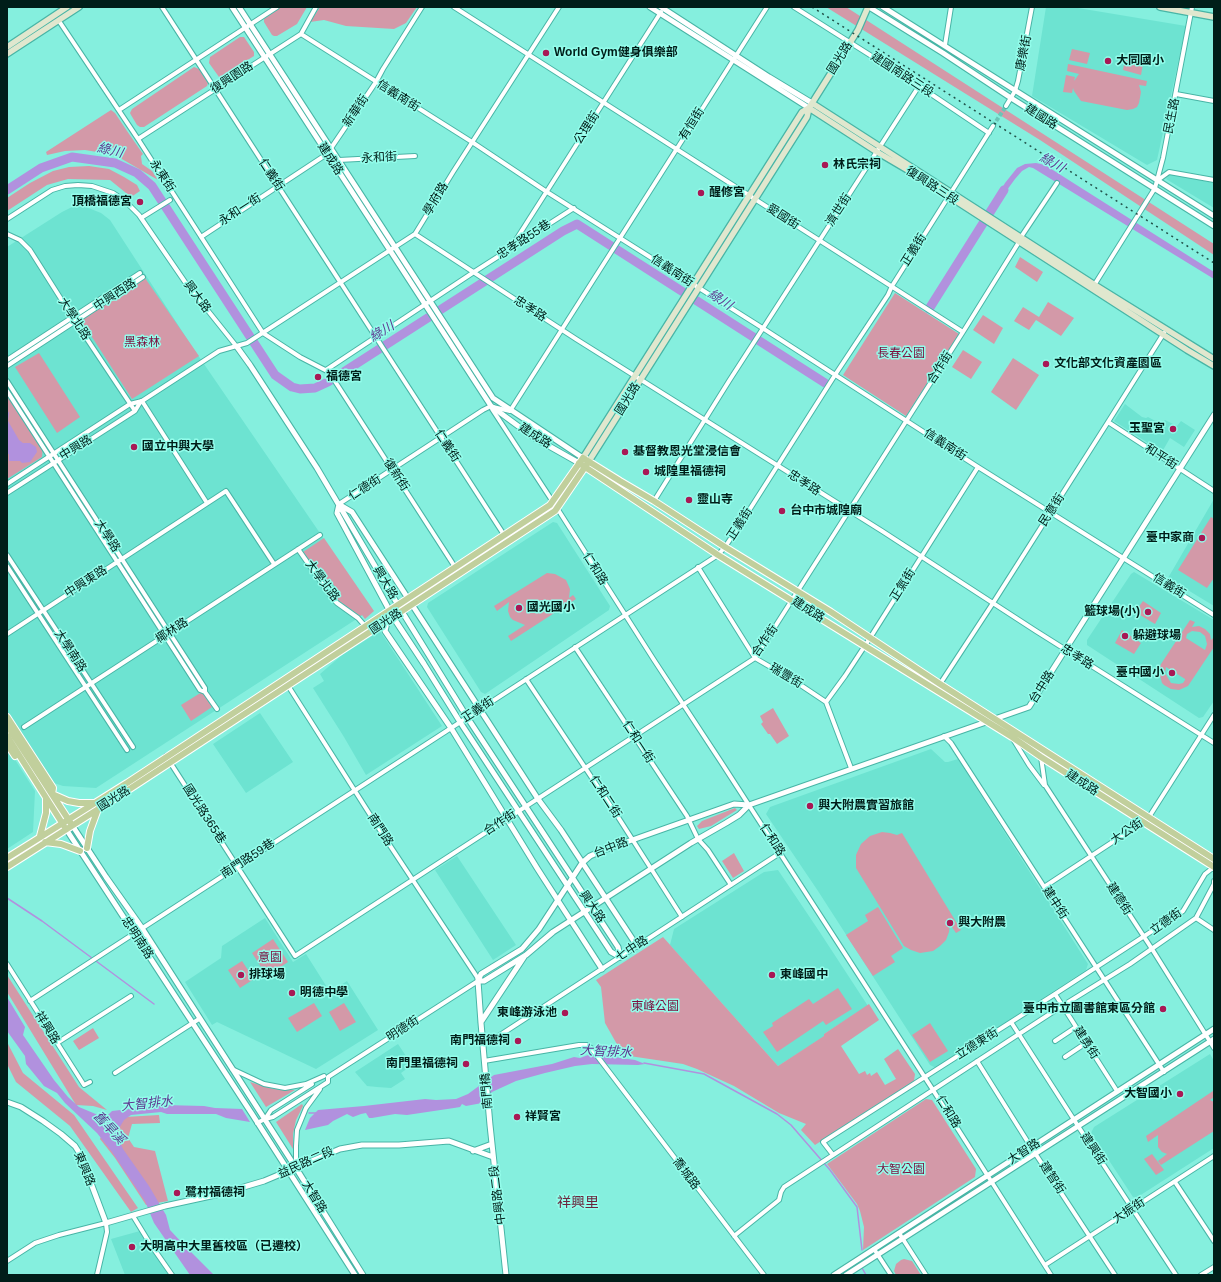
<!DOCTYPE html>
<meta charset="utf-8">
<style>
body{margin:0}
#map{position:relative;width:1221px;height:1282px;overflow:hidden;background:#85efde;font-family:Helvetica,sans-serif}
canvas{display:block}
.frame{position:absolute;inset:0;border:8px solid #001e19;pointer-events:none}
</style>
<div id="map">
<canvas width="1221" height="1282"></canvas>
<div class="frame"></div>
</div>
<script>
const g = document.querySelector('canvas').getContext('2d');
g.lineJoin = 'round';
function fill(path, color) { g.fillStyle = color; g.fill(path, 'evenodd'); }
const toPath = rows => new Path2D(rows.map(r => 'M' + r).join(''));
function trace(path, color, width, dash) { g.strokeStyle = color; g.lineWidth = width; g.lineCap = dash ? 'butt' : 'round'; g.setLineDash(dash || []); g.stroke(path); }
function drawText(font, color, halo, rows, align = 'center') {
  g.font = font + ' Helvetica,"Noto Sans TC",sans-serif'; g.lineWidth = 3; g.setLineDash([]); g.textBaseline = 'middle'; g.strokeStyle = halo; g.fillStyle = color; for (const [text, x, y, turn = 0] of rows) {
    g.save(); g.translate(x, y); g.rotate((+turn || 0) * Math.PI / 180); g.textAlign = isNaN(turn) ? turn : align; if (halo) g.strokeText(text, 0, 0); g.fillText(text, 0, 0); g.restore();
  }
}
const built = toPath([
 [1046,7,1072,7,1186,26,1157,160,1147,165,1032,96],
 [1170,174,1214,183,1214,208,1166,179],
 [78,206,86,207,101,213,110,220,193,348,372,609,96,788,63,786,51,782,7,712,7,247,62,212,72,207],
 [1125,404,1142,417,1146,418,1148,417,1161,424,1165,420,1177,426,1181,421,1195,430,1184,447,1170,438,1162,452,1114,421],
 [1214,499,1214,606,1168,578],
 [553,522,557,523,610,606,609,610,485,694,481,692,427,607,428,603],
 [1134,572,1214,620,1214,701,1203,717,1199,718,1087,645,1087,640,1131,574],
 [380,631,442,726,366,775,344,737,313,688,324,681,320,674,342,655],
 [260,713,293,762,246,793,213,744],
 [7,747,35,791,33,832,7,849],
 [931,749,945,762,948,762,958,759,1088,964,1086,970,936,1068,930,1065,818,891,766,814,770,807],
 [457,856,516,945,493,960,435,870],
 [778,870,819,931,868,1006,824,1034,825,1036,778,1066,670,945,674,929,764,872],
 [265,918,293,962,306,954,330,992,347,981,378,1030,316,1069,217,1022,212,1025,185,982,221,958,222,946],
 [398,1044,412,1065,401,1073,405,1079,391,1088,377,1087,367,1086,355,1072],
 [1210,1054,1214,1061,1214,1148,1136,1198,1133,1197,1091,1133,1094,1127],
 [140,1231,156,1255,168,1275,125,1275,111,1239]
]);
const green = toPath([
 [280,7,307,7,297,24,277,36,274,36,272,35,264,22,264,19],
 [320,7,417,7,406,23,394,29,346,26,324,20,310,22],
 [826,7,846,7,1214,244,1214,255,1040,140],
 [240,37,244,37,254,52,254,56,222,76,219,77,209,63,210,57],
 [1072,49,1090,53,1087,64,1069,60],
 [1125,59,1143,64,1141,75,1123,70],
 [1068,64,1147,81,1146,86,1139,85,1141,92,1139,103,1137,107,1133,109,1127,110,1081,101,1074,91,1073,88,1072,93,1063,92,1066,75,1075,77,1074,81,1079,74,1067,71],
 [194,67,199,69,208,83,207,86,144,127,140,127,137,125,131,115,130,113,132,109],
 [111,110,115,113,127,131,143,154,141,156,142,164,152,171,158,180,115,155,85,150,65,151,47,155,46,152],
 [89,166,109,169,124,177,137,185,140,191,131,197,110,180,68,179,47,185,7,211,7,198,30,183,53,171,69,167],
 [1020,257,1043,272,1037,282,1015,267],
 [145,278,199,356,132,399,81,320],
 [895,293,959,334,906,416,843,375],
 [1048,302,1074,318,1061,336,1036,320,1029,330,1014,321,1023,307,1039,317],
 [983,315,1003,328,994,344,973,330],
 [963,350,982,362,971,379,952,367],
 [39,353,80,417,57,433,15,367],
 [1013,358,1039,375,1016,410,991,392],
 [7,391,43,446,42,457,7,479],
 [1211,517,1214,519,1214,578,1207,588,1178,570],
 [324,538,374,611,365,619,362,615,360,616,335,598,338,593,336,588,333,584,327,583,303,552],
 [547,573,555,574,566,580,570,589,569,598,573,595,576,599,511,641,508,636,525,625,513,620,510,617,508,611,509,602,497,611,494,606],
 [1143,601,1161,613,1155,624,1135,612],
 [1190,620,1195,622,1192,627,1199,626,1205,629,1210,634,1211,640,1214,637,1214,647,1188,686,1179,690,1171,689,1164,685,1162,683,1159,672,1159,668,1161,664],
 [1192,631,1200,632,1205,636,1207,644,1205,650,1186,638,1187,634],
 [1166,667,1185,679,1185,680,1183,683,1179,684,1171,683,1165,673],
 [1122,630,1141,643,1134,654,1115,643],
 [202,692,212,707,191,721,181,705],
 [773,708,789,736,777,744,770,734,768,734,761,724,763,722,760,716],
 [735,808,737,810,711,826,699,829,697,826,702,821],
 [882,832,890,833,897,835,902,833,961,930,956,933,950,924,949,932,946,940,940,946,933,951,920,953,911,950,904,946,856,868,856,855,861,844,870,836],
 [734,853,744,871,733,878,722,861],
 [878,907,903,948,891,956,895,962,873,976,846,935,868,921,865,915],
 [663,937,778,1066,824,1036,824,1034,869,1004,879,1020,841,1046,859,1074,865,1071,867,1075,870,1073,871,1076,877,1072,885,1085,896,1079,884,1059,898,1049,915,1074,914,1081,815,1145,801,1130,806,1124,779,1113,734,1086,697,1069,683,1064,623,1055,605,1023,601,987,596,980],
 [273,939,288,962,267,976,252,953],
 [242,961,254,979,240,988,228,970],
 [7,975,79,1087,107,1110,93,1106,76,1105,7,992],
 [838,988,852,1009,826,1025,823,1021,777,1052,763,1032,773,1026,772,1023,809,999,813,1004],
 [314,1003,322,1016,297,1032,288,1018],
 [344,1003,356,1022,340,1031,329,1012],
 [930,1023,948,1051,930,1062,912,1035],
 [93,1028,99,1038,79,1050,73,1041],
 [7,1042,23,1073,74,1115,138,1208,131,1212,70,1126,16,1082,7,1064],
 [250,1082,274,1089,295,1090,266,1107],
 [1213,1091,1214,1097,1210,1100,1214,1102,1214,1131,1161,1165,1158,1161,1167,1154,1162,1152,1158,1147,1158,1135,1148,1142,1146,1136],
 [926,1099,932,1100,976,1169,975,1177,863,1250,864,1227,860,1211,857,1204,827,1164],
 [302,1104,303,1106,296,1120,293,1134,293,1149,276,1122],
 [159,1115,160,1123,132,1124,128,1138,134,1147,155,1151,168,1201,146,1205,115,1158,100,1139,107,1123,125,1117],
 [1152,1154,1164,1170,1156,1175,1144,1159],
 [904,1259,912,1261,921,1275,896,1275,894,1271,896,1264,901,1260]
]);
const water = toPath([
 [1036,163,1045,165,1056,172,1214,272,1214,279,1033,168,1029,167,1022,171,1015,179,999,201,996,199,1005,183,1017,168,1025,164],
 [7,410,9,413,8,421,19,440,23,443,30,443,36,447,37,452,30,462,22,463,20,461,9,461,9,454,7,454],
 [7,997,25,1027,23,1035,54,1080,68,1097,79,1107,98,1115,103,1116,108,1115,112,1111,163,1105,204,1106,215,1108,242,1109,250,1122,226,1118,216,1114,167,1114,161,1112,131,1115,124,1120,118,1130,117,1135,123,1149,149,1186,166,1215,170,1230,186,1247,214,1275,190,1275,154,1223,145,1201,112,1152,97,1133,65,1103,57,1093,44,1086,26,1064,25,1056,7,1031],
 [591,1054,605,1054,614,1057,635,1060,645,1064,638,1065,592,1064,575,1066,545,1073,516,1081,492,1092,482,1103,466,1106,462,1104,460,1107,454,1108,407,1115,395,1114,372,1118,369,1118,366,1113,361,1114,353,1117,347,1114,333,1121,328,1125,305,1130,310,1118,318,1110,364,1106,425,1099,436,1100,456,1099,468,1094,494,1075,552,1064,574,1057,580,1058]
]);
const stream = toPath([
 [7,898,42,921,154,1004],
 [644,1063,704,1074,777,1114,791,1125,830,1170,857,1207,862,1250],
 [309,1113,317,1113],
 [862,1268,866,1275]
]);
const river = toPath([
 [7,190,41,168,72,157,115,163,137,173,152,186,275,375,292,387,300,389,315,388,328,382,563,231,577,224,825,383],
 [929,309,1004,190]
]);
const minorTunnel = toPath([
 [993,126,1006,106]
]);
const minor = toPath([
 [162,7,508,541],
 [454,7,963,332],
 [794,7,919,86,989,133],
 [59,21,138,139,263,333,300,357,329,372,455,567],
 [301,34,472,142,547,192,764,329,978,467,1214,615],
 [945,45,951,7],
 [1176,94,1214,101],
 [1006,106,1015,91,1018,81,1032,7],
 [119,110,277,7],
 [138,139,301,34,316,7],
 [327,154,376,82,383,69,422,7],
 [1158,180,1169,172,1214,180],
 [141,218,170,200],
 [7,219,52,190,65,186,78,185,92,186,113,193,125,201,139,215,185,282,237,347],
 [7,234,20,240,30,250,75,321,135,411],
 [415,234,576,339,882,531,1036,631,1214,743],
 [201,237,327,154,339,160,415,156],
 [512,246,661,12],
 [1093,287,1155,188,1163,158,1192,7],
 [7,360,140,273],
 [7,366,143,277],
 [326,370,474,272,574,208],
 [7,381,205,688,205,692,217,709],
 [7,391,200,690,205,692],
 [142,401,207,503],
 [493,407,510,411,767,7],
 [492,409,553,502],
 [1108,422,1214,491],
 [7,484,130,404,142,401,219,351,247,343,415,234,453,172,559,7],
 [7,493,135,411,141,401],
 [654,501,729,381,919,86],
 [339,504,483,410,491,406],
 [557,508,654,660,723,765,933,1090,1051,1275],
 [298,549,333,599,337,603,358,618,365,626],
 [7,555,133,747],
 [7,566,127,750],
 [698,567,755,658,793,680,826,702,851,768],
 [7,634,226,491,274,564],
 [575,647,687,816,698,839,708,850,731,885],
 [526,679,618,817,682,917],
 [935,690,940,684,993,603,1108,422,1164,333],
 [826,702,845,676,870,638,978,467],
 [24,727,320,535],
 [944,736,951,743,1164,1072],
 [1013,739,1029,765,1044,785],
 [166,756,295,956,755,658,963,332,1019,242,1021,237,1057,183],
 [1052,756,1041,757,1045,785,1152,949,1214,1048],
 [1044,887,1143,822,1149,817,1214,715],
 [1196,918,1214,930],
 [7,964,84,1085,90,1082],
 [1055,994,1117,1091],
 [30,1001,718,555,725,547,743,520,835,375,888,295,892,286,993,126],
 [1011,1022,1078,1126,1176,1275],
 [482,1041,497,1037,780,853],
 [1055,1041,1076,1027],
 [57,1043,131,996],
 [1065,1057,1086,1043],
 [484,1061,579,1045,587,1045,591,1048,764,1275],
 [977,1061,1031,1147,1115,1275],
 [232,1069,264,1084,285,1088,306,1084,324,1076],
 [115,1073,199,1019],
 [265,1119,273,1117,328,1082,328,1077,478,981,477,977,383,835,287,684],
 [257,1123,265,1119,271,1110,312,1084],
 [833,1155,823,1142,1055,994,1183,911,1205,874,1214,867],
 [296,1167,296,1146,297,1130,306,1108,320,1089],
 [1175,1182,1214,1241],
 [133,1216,149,1242,172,1275],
 [899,1233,926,1275],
 [734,1236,779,1200,781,1192,784,1187,1062,1006,1130,964,1196,918,1214,884,1214,881],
 [874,1249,891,1275],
 [7,1261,35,1243,59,1235,106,1223,107,1232,97,1275],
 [1045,1265,1214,1156],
 [1201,1275,1214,1267]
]);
const tertiary = toPath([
 [232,7,491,406,533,437,579,463],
 [239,7,493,398,583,458],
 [650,7,809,108],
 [661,7,769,77,812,103],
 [869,7,943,53,1011,98,1214,226],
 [883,7,1214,216],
 [237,347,250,365,317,468,398,605,467,717,618,947,620,957],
 [339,504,337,513,393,617,424,664,460,722,611,952,620,957],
 [340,505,352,512,538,799,561,830,637,946],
 [390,610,385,631,451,728,537,868,602,969],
 [72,825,106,877,142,928,296,1168,363,1275],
 [66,829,252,1114,355,1275],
 [478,981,484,981,526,955,553,932,691,843,726,823,739,815,749,805,1029,707,1214,415],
 [481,1022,524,957],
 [7,1102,21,1107,43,1121,61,1134,75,1146,80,1154,106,1223,165,1206,220,1194,264,1181,340,1149,362,1145,399,1145,449,1141,493,1157],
 [473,1151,492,1144],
 [506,1275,490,1125,481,1023,478,981,481,974,522,949,539,929,582,863,590,856,604,850,734,804,749,805],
 [834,1275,1214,1029],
 [846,1275,1214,1039]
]);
const secondary = toPath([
 [1160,7,1214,17],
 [7,47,67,7],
 [7,54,79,7],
 [812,103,1095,285,1214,359],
 [809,108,877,152,911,172,1187,350,1214,366],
 [583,458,802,112,809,108],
 [589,461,807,117,809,108,858,30,868,7]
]);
const primary = toPath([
 [579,463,718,555,1012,737,1041,757,1214,867],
 [7,717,53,788,52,794],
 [7,725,70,822],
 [7,736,64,826],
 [7,744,15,756],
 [52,794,68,801,79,803,94,803],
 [40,836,46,813,46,798],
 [45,842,61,844,80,851],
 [87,848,90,831,98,809],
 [7,858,127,783,550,505,583,458,620,481,654,501,725,547,831,612,940,684,1214,859],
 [7,867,122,794,555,511,587,464]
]);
const rail = toPath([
 [812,7,1214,263]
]);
const markers = [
 [546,53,4,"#a81855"],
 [1108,61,4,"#a81855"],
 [825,165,4,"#a81855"],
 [701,193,4,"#a81855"],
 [140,202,4,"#a81855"],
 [1046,364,4,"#a81855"],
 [318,377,4,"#a81855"],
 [1173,429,4,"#a81855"],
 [134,447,4,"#a81855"],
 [625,452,4,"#a81855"],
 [646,472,4,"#a81855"],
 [689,500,4,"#a81855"],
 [782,511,4,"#a81855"],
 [1202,538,4,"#a81855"],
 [519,608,4,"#a81855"],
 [1148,612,4,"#a81855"],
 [1125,636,4,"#a81855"],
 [1172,673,4,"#a81855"],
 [810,806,4,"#a81855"],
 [950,923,4,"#a81855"],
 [241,975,4,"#a81855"],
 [772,975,4,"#a81855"],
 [292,993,4,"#a81855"],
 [1163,1009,4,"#a81855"],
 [565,1013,4,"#a81855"],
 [518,1041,4,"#a81855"],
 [466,1064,4,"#a81855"],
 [1180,1094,4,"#a81855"],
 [517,1117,4,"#a81855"],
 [177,1193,4,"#a81855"],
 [132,1247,4,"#a81855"]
];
const poiNames = [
 ["World Gym健身俱樂部",554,53],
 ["大同國小",1116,61],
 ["林氏宗祠",833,165],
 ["醒修宮",709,193],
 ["頂橋福德宮",132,202,"right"],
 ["文化部文化資產園區",1054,364],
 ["福德宮",326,377],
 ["玉聖宮",1165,429,"right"],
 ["國立中興大學",142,447],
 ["基督教恩光堂浸信會",633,452],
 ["城隍里福德祠",654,472],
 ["靈山寺",697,500],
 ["台中市城隍廟",790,511],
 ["臺中家商",1194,538,"right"],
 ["國光國小",527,608],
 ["籃球場(小)",1140,612,"right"],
 ["躲避球場",1133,636],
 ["臺中國小",1164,673,"right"],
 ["興大附農實習旅館",818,806],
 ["興大附農",958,923],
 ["排球場",249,975],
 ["東峰國中",780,975],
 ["明德中學",300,993],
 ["臺中市立圖書館東區分館",1155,1009,"right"],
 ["東峰游泳池",557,1013,"right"],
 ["南門福德祠",510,1041,"right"],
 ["南門里福德祠",458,1064,"right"],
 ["大智國小",1172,1094,"right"],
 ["祥賢宮",525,1117],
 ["鷺村福德祠",185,1193],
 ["大明高中大里舊校區（已遷校）",140,1247]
];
const streetNames = [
 ["康樂街",1024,53,-79],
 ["國光路",840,58,-58],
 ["建國南路三段",902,75,33],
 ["復興園路",232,78,-33],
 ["信義南街",398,96,32],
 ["新華街",356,111,-56],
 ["民生路",1172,116,-79],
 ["建國路",1041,117,32],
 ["有恒街",692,124,-58],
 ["公理街",587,128,-57],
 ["永和街",379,158,-3],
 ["建成路",330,159,57],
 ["仁義街",271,175,57],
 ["永東街",162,176,57],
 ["復興路三段",932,186,33],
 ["學府路",436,199,-59],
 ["永和一街",240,210,-33],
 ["濟世街",839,210,-57],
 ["愛國街",783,217,33],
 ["忠孝路55巷",524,240,-33],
 ["正義街",914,250,-58],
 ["信義南街",672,271,33],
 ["中興西路",115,295,-33],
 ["興大路",197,297,53],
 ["忠孝路",530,309,33],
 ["大學北路",74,319,57],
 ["合作街",940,368,-57],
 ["國光路",628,399,-58],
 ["建成路",535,436,32],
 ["信義南街",945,445,33],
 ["仁義街",447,446,57],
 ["中興路",76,448,-32],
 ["和平街",1161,457,33],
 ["復新街",396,475,57],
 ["忠孝路",804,483,33],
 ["仁德街",365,488,-33],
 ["民意街",1052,510,-57],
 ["正義街",740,524,-57],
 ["大學路",107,536,57],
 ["仁和路",595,569,58],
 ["大學北路",322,581,53],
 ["中興東路",86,582,-33],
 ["興大路",385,583,59],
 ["正氣街",903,585,-58],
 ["信義街",1169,586,32],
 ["建成路",808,610,32],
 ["國光路",386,622,-33],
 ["椰林路",172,631,-33],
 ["合作街",765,641,-55],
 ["大學南路",70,651,57],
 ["忠孝路",1077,657,32],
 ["瑞豐街",786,676,31],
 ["台中路",1042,687,-58],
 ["正義街",478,710,-33],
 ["仁和一街",638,742,57],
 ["建成路",1082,783,33],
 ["仁和二街",605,797,57],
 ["國光路",114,799,-32],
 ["國光路365巷",204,814,57],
 ["合作街",500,823,-33],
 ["南門路",380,830,57],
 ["大公街",1127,832,-34],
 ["仁和路",772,840,57],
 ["台中路",611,848,-21],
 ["南門路59巷",248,859,-33],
 ["建德街",1119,899,57],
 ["建中街",1055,903,57],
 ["興大路",592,907,56],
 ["立德街",1166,922,-35],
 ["忠明南路",137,938,57],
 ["七中路",632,949,-33],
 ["祥興路",47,1028,58],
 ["明德街",403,1029,-33],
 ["建勇街",1086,1043,57],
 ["立德東街",977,1044,-32],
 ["南門橋",487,1091,-95],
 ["仁和路",948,1112,58],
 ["建興街",1093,1149,56],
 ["大智路",1024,1152,-33],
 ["益民路二段",306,1163,-24],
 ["東興路",84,1169,67],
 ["喬城路",686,1174,53],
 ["建智街",1052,1178,56],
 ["中興路二段",498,1195,-97],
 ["大智路",314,1197,58],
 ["大振街",1129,1211,-33]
];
const parkNames = [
 ["黑森林",142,343],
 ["長春公園",901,354],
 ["意園",270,958],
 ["東峰公園",655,1007],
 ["大智公園",901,1170]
];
const waterNames = [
 ["綠川",110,151,13],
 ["綠川",1052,163,28],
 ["綠川",720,300,33],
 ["綠川",382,332,-32],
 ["大智排水",606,1052,3],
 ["大智排水",147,1104,-6],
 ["舊旱溪",109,1128,47]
];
const quarterNames = [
 ["祥興里",578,1203]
];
fill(built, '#6de3d1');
fill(green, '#d399a8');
fill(water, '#b191de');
trace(stream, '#b191de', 1.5);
trace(river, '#b191de', 9);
trace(minorTunnel, '#6ac5b7', 4, [4, 2]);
trace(minor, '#48b5a6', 6);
trace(tertiary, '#48b5a6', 7);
trace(secondary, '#48b5a6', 8);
trace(primary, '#fff', 8);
trace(minor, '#fff', 4);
trace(tertiary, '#fff', 5);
trace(secondary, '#e0e7ce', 5.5);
trace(primary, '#c1cf9c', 6);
trace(rail, '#205048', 1.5, [2, 4]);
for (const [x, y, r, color] of markers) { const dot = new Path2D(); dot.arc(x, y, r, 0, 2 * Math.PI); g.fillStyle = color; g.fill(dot); trace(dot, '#93fdeb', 1.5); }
drawText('bold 12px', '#001e19', '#93fdeb', poiNames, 'left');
drawText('12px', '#001e19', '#93fdeb', streetNames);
drawText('12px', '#7c0f3e', '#93fdeb', parkNames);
drawText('italic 13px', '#5f358f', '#93fdeb', waterNames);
drawText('14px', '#6b263d', '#93fdeb', quarterNames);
</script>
